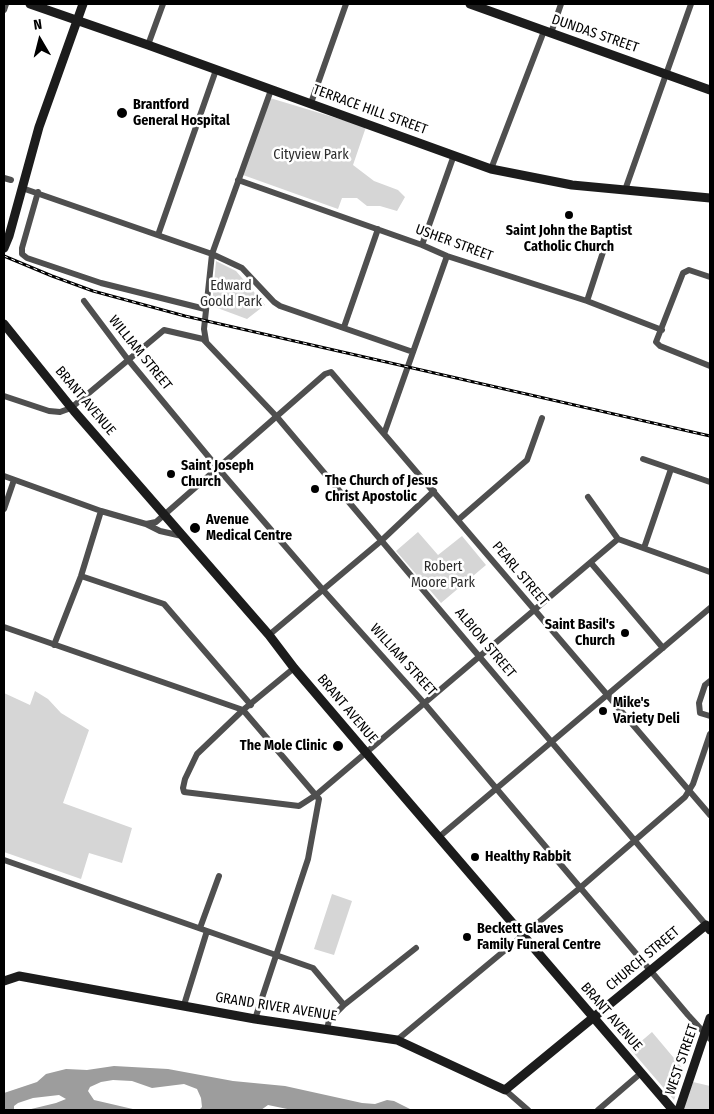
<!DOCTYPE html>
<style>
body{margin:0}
#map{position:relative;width:714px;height:1114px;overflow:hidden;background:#fff;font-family:"Fira Sans Condensed",sans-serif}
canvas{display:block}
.frame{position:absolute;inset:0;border:5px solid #000;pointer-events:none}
.north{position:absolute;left:15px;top:15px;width:50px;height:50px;-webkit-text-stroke:4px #fff;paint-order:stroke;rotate:352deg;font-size:14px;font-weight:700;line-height:20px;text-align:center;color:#000}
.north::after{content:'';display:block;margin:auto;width:18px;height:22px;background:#000;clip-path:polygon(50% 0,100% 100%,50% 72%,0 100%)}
</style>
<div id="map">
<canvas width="714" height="1114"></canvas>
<div class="frame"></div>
<div class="north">N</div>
</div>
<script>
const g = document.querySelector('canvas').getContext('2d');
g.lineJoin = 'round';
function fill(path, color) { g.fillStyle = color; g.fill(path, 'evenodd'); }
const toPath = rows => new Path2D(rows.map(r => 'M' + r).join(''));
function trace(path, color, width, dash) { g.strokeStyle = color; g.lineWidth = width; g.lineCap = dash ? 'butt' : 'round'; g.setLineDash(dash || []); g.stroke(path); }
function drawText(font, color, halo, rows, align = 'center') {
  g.font = font + ' "Fira Sans Condensed",sans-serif'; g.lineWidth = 5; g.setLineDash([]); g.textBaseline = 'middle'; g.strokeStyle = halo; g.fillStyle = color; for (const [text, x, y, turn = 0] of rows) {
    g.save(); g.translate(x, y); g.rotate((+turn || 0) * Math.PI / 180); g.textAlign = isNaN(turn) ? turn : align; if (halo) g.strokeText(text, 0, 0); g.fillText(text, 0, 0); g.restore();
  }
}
const green = toPath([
 [270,98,366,127,353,165,374,181,398,190,405,197,397,211,380,206,367,206,357,198,342,198,338,209,243,175],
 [216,261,236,271,265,305,247,319,212,306],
 [418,532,438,555,462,536,486,565,441,603,396,551],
 [35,691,48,699,61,713,89,730,63,803,132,828,122,863,89,853,81,879,4,852,4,693,30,705],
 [332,894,352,901,334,955,314,949],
 [652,1032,684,1070,674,1100,631,1050],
 [693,1082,710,1086,710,1110,683,1110]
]);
const water = toPath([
 [114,1066,168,1069,233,1081,285,1086,362,1103,375,1104,387,1100,394,1101,412,1110,292,1110,268,1105,261,1110,199,1110,202,1107,201,1098,197,1089,184,1084,152,1088,132,1081,113,1080,101,1082,90,1087,88,1091,94,1100,137,1110,27,1110,56,1103,66,1099,59,1095,33,1098,18,1103,14,1106,14,1110,4,1110,4,1093,37,1082,46,1074,66,1069,87,1070]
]);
const street = toPath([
 [4,10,6,4],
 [551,33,561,4],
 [148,45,163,4],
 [311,103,346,4],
 [491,169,544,31],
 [4,178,11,180],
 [238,180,422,245,447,256,587,301,662,330],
 [22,188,212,254,242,268,274,302,280,306,413,352],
 [625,190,691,4],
 [38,192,22,248,22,254,27,258,101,283,205,309],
 [158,235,216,70],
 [422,245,454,155],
 [710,277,689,270,683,273,656,342,660,346,710,366],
 [84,301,126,357,222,473,323,590,424,703,688,1015,710,1039],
 [587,301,603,252],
 [344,327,378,229],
 [206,341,204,329,212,254,271,90],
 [4,396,49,411,60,412,71,408,164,330,203,339,277,417,706,925],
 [384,434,447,256],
 [643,459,710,482],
 [4,476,101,511,146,524,160,531,182,536],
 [588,497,618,539],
 [4,509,14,480],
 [458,520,527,460,542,418],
 [146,524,156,522,325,374,331,372,710,815],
 [618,539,710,572],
 [644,548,671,469],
 [591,563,663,648],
 [81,576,164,604,251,705],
 [4,627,243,710,319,799,308,859,255,1019],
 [269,635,381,541,434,491],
 [54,645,81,576,101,511],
 [294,668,243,710,197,754,185,779,183,788,184,792,299,806,316,795,618,539],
 [710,681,705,685,699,703,700,713,710,716],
 [439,837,710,608],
 [4,860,313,968,344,1005],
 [200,928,219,876],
 [184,1005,207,931],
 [327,1030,329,1020,344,1005,416,948],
 [397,1040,581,887,685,797,693,784,710,734],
 [505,1090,528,1110],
 [598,1110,641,1073]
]);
const secondary = toPath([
 [30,4,148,45,491,169,572,185,710,198],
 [470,4,710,90],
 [4,248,9,236,39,127,83,4],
 [4,324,74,411,269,635,294,668,363,749,673,1110],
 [4,981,19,976,255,1019,397,1040,505,1090,706,925,710,930],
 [679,1110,710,1018]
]);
const rail = toPath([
 [4,256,52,276,93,291,185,316,710,436]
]);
const markers = [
 [122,113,6,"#000"],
 [569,215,5,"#000"],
 [171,474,5,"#000"],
 [315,489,5,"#000"],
 [195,528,6,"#000"],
 [625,633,5,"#000"],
 [603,711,5,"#000"],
 [338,746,6,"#000"],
 [475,857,5,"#000"],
 [467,937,5,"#000"]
];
const streetNames = [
 ["DUNDAS STREET",595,34,19],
 ["TERRACE HILL STREET",370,110,20],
 ["USHER STREET",454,243,20],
 ["WILLIAM STREET",140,353,51],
 ["BRANT AVENUE",85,401,50],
 ["PEARL STREET",520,574,50],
 ["ALBION STREET",485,643,50],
 ["WILLIAM STREET",403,660,48],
 ["BRANT AVENUE",347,709,50],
 ["CHURCH STREET",643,959,-40],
 ["GRAND RIVER AVENUE",276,1007,9],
 ["BRANT AVENUE",611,1017,49],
 ["WEST STREET",682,1060,-71]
];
const poiNames = [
 ["Brantford",133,105],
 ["General Hospital",133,121],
 ["Saint John the Baptist",569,231,"center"],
 ["Catholic Church",569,247,"center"],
 ["Saint Joseph",181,466],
 ["Church",181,482],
 ["The Church of Jesus",325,481],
 ["Christ Apostolic",325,497],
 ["Avenue",206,520],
 ["Medical Centre",206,536],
 ["Saint Basil's",615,625,"right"],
 ["Church",615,641,"right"],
 ["Mike's",613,703],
 ["Variety Deli",613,719],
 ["The Mole Clinic",327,746,"right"],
 ["Healthy Rabbit",485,857],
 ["Beckett Glaves",477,929],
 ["Family Funeral Centre",477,945]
];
const parkNames = [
 ["Cityview Park",311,155],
 ["Edward",231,286],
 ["Goold Park",231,302],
 ["Robert",443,567],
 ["Moore Park",443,583]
];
fill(green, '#d6d6d6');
fill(water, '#9d9d9d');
trace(street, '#4f4f4f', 6);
trace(secondary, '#1c1c1c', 9);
trace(rail, '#000', 3);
trace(rail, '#fff', 1, [4]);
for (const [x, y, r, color] of markers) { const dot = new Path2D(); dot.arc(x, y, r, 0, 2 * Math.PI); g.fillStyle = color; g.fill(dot); trace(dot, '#fff', 2); }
drawText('14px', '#000', '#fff', streetNames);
drawText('bold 14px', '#000', '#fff', poiNames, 'left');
drawText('14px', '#2d2d2d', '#fff', parkNames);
</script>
